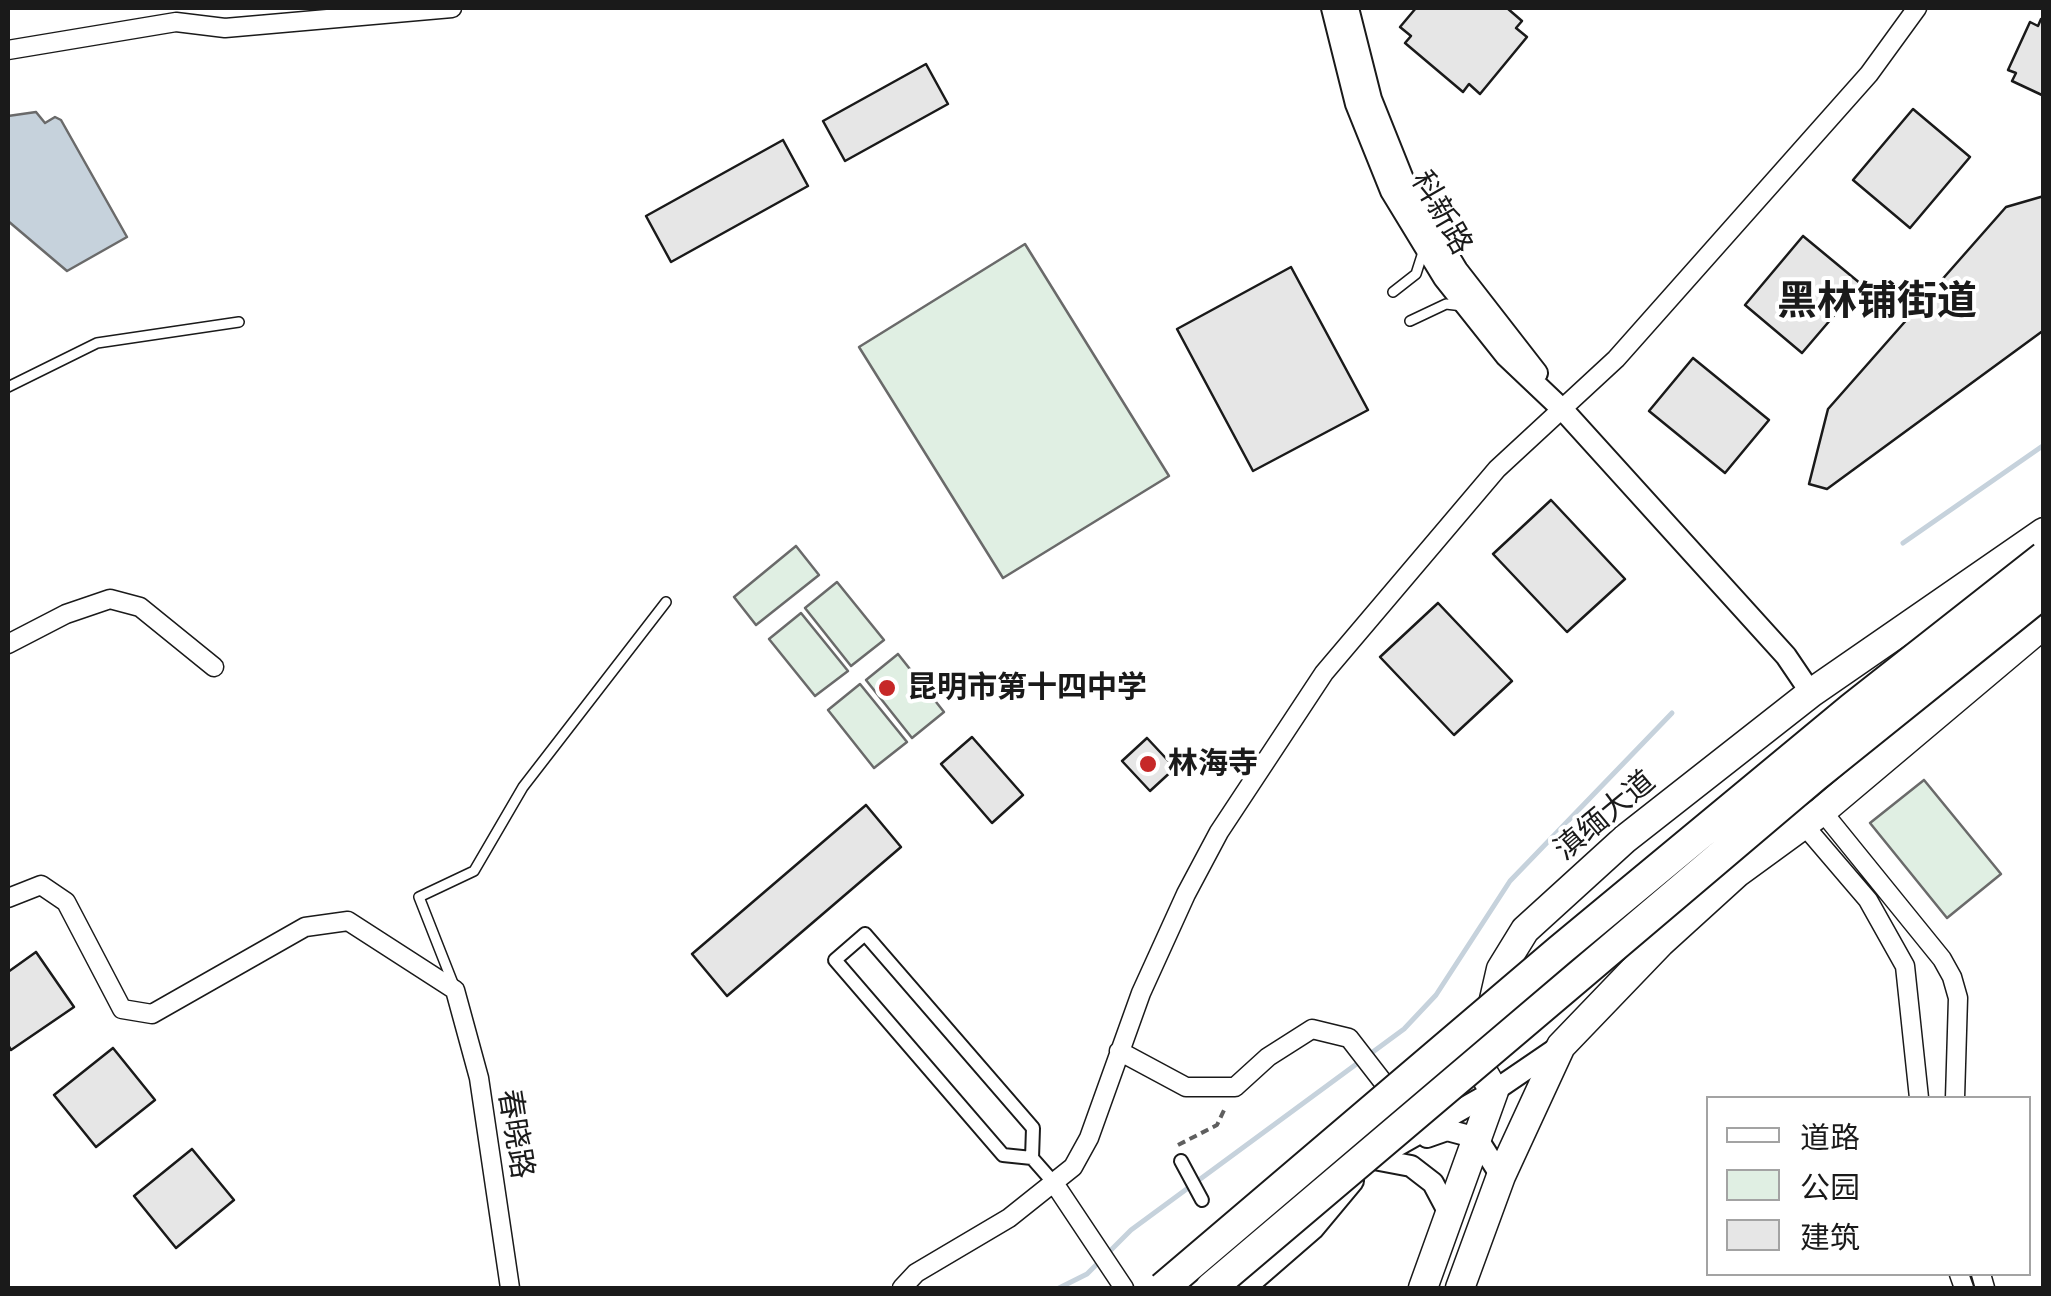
<!DOCTYPE html>
<meta charset="utf-8">
<style>
body{margin:0}
#map{position:relative;width:2051px;height:1296px;overflow:hidden;background:#fff;font-family:"Work Sans","Noto Sans SC",sans-serif}
canvas{display:block}
.frame{position:absolute;inset:0;border:10px solid #1a1a1a;pointer-events:none}
.legend{position:absolute;left:1706px;top:1096px;width:325px;height:180px;box-sizing:border-box;background:#fff;border:2px solid #a3a3a3;margin:0;padding:12px 18px;list-style:none;font-size:30px;color:#1a1a1a}
.legend li{display:flex;align-items:center;gap:20px;height:50px}
.legend b{width:50px;border:2px solid #a3a3a3}
</style>
<div id="map">
<canvas width="2051" height="1296"></canvas>
<div class="frame"></div>
<ul class="legend">
<li><b style="height:12px;background:#fff"></b>道路</li>
<li><b style="height:28px;background:#e0efe3"></b>公园</li>
<li><b style="height:28px;background:#e6e6e6"></b>建筑</li>
</ul>
</div>
<script>
const g = document.querySelector('canvas').getContext('2d');
g.lineJoin = 'round';
function fill(path, color) { g.fillStyle = color; g.fill(path, 'evenodd'); }
const toPath = rows => new Path2D(rows.map(r => 'M' + r).join(''));
function trace(path, color, width, dash) { g.strokeStyle = color; g.lineWidth = width; g.lineCap = dash ? 'butt' : 'round'; g.setLineDash(dash || []); g.stroke(path); }
function drawText(font, color, halo, rows, align = 'center') {
  g.font = font + ' "Work Sans","Noto Sans SC",sans-serif'; g.lineWidth = 8; g.setLineDash([]); g.textBaseline = 'middle'; g.strokeStyle = halo; g.fillStyle = color; for (const [text, x, y, turn = 0] of rows) {
    g.save(); g.translate(x, y); g.rotate((+turn || 0) * Math.PI / 180); g.textAlign = isNaN(turn) ? turn : align; if (halo) g.strokeText(text, 0, 0); g.fillText(text, 0, 0); g.restore();
  }
}
const green = toPath([
 [1025,244,1169,476,1003,578,859,347,1025,244],
 [796,546,819,575,756,625,734,597,796,546],
 [837,582,884,640,851,666,805,608,837,582],
 [801,613,848,671,815,696,769,639,801,613],
 [898,654,944,712,912,738,866,680,898,654],
 [860,684,907,742,874,768,828,710,860,684],
 [1924,780,2001,874,1947,918,1870,823,1924,780]
]);
const water = toPath([
 [36,112,45,123,55,117,61,120,127,237,67,271,8,221,8,116,36,112]
]);
const stream = toPath([
 [1903,543,2044,445],
 [1059,1288,1087,1274,1131,1230,1404,1029,1436,995,1510,881,1672,713]
]);
const building = toPath([
 [1416,8,1507,8,1522,21,1516,28,1527,37,1480,94,1469,84,1463,92,1405,43,1411,36,1400,27,1416,8],
 [2041,19,2044,21,2044,96,2012,81,2016,73,2008,70,2030,22,2038,26,2041,19],
 [926,64,948,104,845,161,823,121,926,64],
 [1913,109,1970,157,1910,228,1853,180,1913,109],
 [783,140,808,186,671,262,646,216,783,140],
 [2044,196,2044,330,1827,489,1809,484,1828,409,2006,207,2044,196],
 [1803,236,1861,284,1802,353,1745,305,1803,236],
 [1291,267,1368,410,1253,471,1177,329,1291,267],
 [1693,358,1769,420,1725,473,1649,411,1693,358],
 [1551,500,1625,579,1567,632,1493,554,1551,500],
 [1438,603,1512,681,1454,735,1380,657,1438,603],
 [972,737,1023,795,992,823,941,764,972,737],
 [1147,738,1175,768,1150,791,1122,761,1147,738],
 [866,805,901,847,727,996,692,954,866,805],
 [36,952,74,1007,11,1050,8,1045,8,972,36,952],
 [113,1048,155,1100,96,1147,54,1095,113,1048],
 [192,1149,234,1200,176,1248,134,1196,192,1149]
]);
const path = toPath([
 [1178,1145,1217,1125,1226,1106]
]);
const service = toPath([
 [1393,292,1416,274,1423,252],
 [1410,321,1446,304,1463,306],
 [8,387,97,343,239,322],
 [454,986,419,897,474,871,523,787,666,602]
]);
const pedestrian = toPath([
 [865,934,1033,1128,1032,1158,1003,1155,835,960,865,934],
 [1032,1158,1054,1183],
 [1181,1161,1202,1200]
]);
const minor = toPath([
 [8,50,176,22,225,28,452,8],
 [8,644,66,614,110,599,140,607,214,667],
 [1822,811,1942,959,1952,977,1958,998,1955,1098],
 [1803,824,1868,900,1905,966,1919,1098],
 [8,898,41,885,66,902,122,1009,152,1014,305,927,348,921,455,990,479,1078,510,1288],
 [1119,1051,1186,1087,1235,1087,1268,1057,1312,1029,1349,1038,1397,1100],
 [1054,1183,1124,1288],
 [1959,1274,1964,1288],
 [1981,1274,1985,1288],
 [902,1288,916,1273,1009,1218,1073,1167,1089,1138,1141,993,1186,894,1219,832,1324,673,1497,469,1616,359,1869,74,1917,8]
]);
const tertiary = toPath([
 [1332,8,1356,104,1391,191,1444,278,1506,356,1564,411,1786,656,1811,693],
 [1348,8,1371,99,1405,184,1457,270,1537,373],
 [1427,1137,1447,1130,1477,1138,1501,1176],
 [1393,1148,1494,1091,1560,1046],
 [1374,1159,1411,1166,1433,1183,1450,1215],
 [1245,1288,1313,1229,1353,1181]
]);
const primary = toPath([
 [1423,1288,1494,1091,1479,1065,1501,969,1525,930,1625,839,1811,693,2044,532],
 [1460,1288,1501,1176,1561,1046,1660,943,1737,873,1822,811,2044,624]
]);
const motorwayBridge = toPath([
 [1163,1288,1560,950,1852,708,2044,557],
 [1211,1288,1815,776,2044,592]
]);
const markers = [
 [887,688,10,"#c62828"],
 [1148,764,10,"#c62828"]
];
const streetNames = [
 ["科新路",1441,213,60],
 ["滇缅大道",1605,816,-40],
 ["春晓路",515,1134,81]
];
const poiNames = [
 ["昆明市第十四中学",907,688],
 ["林海寺",1168,764]
];
const districtNames = [
 ["黑林铺街道",1877,302]
];
fill(green, '#e0efe3');
trace(green, '#6a6a6a', 2.5);
fill(water, '#c6d2dc');
trace(water, '#6a6a6a', 2.5);
trace(stream, '#c6d2dc', 5);
fill(building, '#e6e6e6');
trace(building, '#1a1a1a', 2.5);
trace(service, '#1a1a1a', 12);
trace(pedestrian, '#1a1a1a', 16);
trace(minor, '#1a1a1a', 21);
trace(tertiary, '#1a1a1a', 24);
trace(primary, '#1a1a1a', 31);
trace(path, '#5f5f5f', 4, [8, 5]);
trace(service, '#fff', 9);
trace(pedestrian, '#fff', 12);
trace(minor, '#fff', 18);
trace(tertiary, '#fff', 20);
trace(primary, '#fff', 28);
trace(motorwayBridge, '#1a1a1a', 34, []);
trace(motorwayBridge, '#fff', 30);
for (const [x, y, r, color] of markers) { const dot = new Path2D(); dot.arc(x, y, r, 0, 2 * Math.PI); g.fillStyle = color; g.fill(dot); trace(dot, '#fff', 4); }
drawText('30px', '#1a1a1a', '#fff', streetNames);
drawText('bold 30px', '#1a1a1a', '#fff', poiNames, 'left');
drawText('bold 40px', '#1a1a1a', '#fff', districtNames);
</script>
